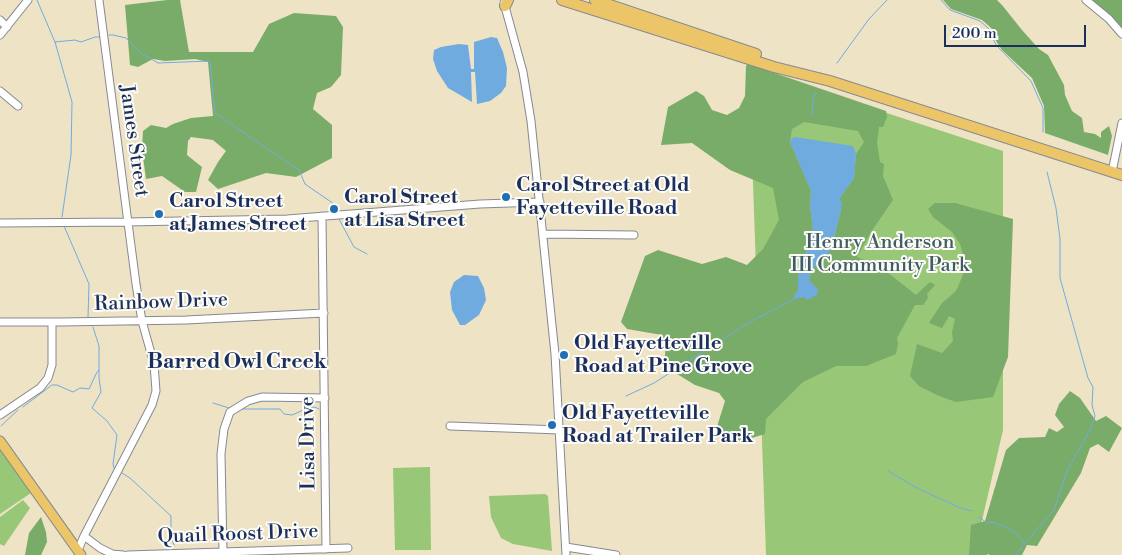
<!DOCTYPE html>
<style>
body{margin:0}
#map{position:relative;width:1122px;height:555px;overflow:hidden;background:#efe3c5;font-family:"Libre Bodoni",serif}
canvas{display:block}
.scale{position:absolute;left:944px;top:25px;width:142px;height:22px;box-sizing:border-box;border:2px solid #1b2f5e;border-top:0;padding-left:6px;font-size:15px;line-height:18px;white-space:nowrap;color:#1b2f5e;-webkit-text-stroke:4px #fdfcf7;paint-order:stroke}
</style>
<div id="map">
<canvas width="1122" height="555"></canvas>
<div class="scale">200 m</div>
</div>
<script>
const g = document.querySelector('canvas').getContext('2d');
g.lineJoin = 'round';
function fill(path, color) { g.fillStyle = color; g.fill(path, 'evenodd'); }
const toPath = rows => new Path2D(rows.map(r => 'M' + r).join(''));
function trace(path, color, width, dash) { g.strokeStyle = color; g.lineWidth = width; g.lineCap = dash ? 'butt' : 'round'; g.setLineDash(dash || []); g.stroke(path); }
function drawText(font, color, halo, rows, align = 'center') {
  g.font = font + ' "Libre Bodoni",serif'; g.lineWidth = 4; g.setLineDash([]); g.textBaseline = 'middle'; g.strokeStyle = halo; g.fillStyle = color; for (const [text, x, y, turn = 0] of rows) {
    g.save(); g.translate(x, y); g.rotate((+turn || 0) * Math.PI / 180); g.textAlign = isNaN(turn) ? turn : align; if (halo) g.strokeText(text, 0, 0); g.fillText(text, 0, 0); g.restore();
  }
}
const green = toPath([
 [749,68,1003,151,1003,430,974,555,766,555],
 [0,449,31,493,0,514],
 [430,467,431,550,395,550,393,468],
 [545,494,548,496,552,551,513,544,501,538,491,517,489,496],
 [23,500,30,508,4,546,0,544,0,517]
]);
const forest = toPath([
 [167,0,180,0,189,52,253,52,269,24,294,13,336,16,343,27,341,75,331,87,317,93,313,109,332,125,332,158,296,177,266,173,218,189,208,180,218,162,226,151,213,140,191,137,188,141,187,155,202,167,196,192,185,192,162,176,146,179,142,149,143,131,151,125,166,128,173,124,191,118,213,116,208,62,195,59,165,61,153,59,138,67,130,65,125,5],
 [943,0,997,0,1002,5,1022,30,1039,49,1048,55,1064,85,1065,95,1072,111,1082,118,1084,132,1095,134,1101,138,1101,132,1109,126,1112,136,1108,155,1045,133,1044,106,1032,78,1002,50,996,41,995,32,989,26,982,20,951,9],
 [1091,0,1122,0,1122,29,1112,17],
 [748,64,886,111,887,117,883,127,879,127,877,143,880,162,884,164,883,176,893,200,871,232,857,257,882,268,916,295,930,282,935,285,927,294,928,298,923,305,915,305,897,338,898,344,896,354,866,366,836,366,803,382,766,419,765,434,732,444,716,430,725,401,719,393,695,385,664,366,666,344,662,335,627,329,621,322,645,256,658,250,702,264,726,257,747,265,763,249,779,220,773,188,730,170,692,143,661,145,668,107,696,91,704,96,712,110,727,115,739,108,745,96,746,66],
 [804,122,858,131,864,142,856,154,854,178,839,199,841,210,831,250,818,261,809,277,810,281,818,290,804,297,797,298,794,296,798,291,798,276,813,231,810,205,811,191,790,142,792,129],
 [935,203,955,203,1013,219,1008,357,993,397,956,402,939,396,919,386,910,376,917,344,942,353,953,341,952,332,955,319,949,316,942,328,929,323,942,303,956,291,963,275,965,263,960,244,952,232,933,217,928,209],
 [1070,391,1080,398,1096,421,1106,416,1122,428,1109,452,1098,444,1090,448,1081,473,1037,546,1027,545,1022,555,990,555,988,554,987,555,969,555,971,525,985,521,1006,450,1019,438,1045,437,1049,428,1057,432,1064,427,1055,415,1059,404],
 [41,517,46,532,47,542,41,555,25,555,29,533]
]);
const water = toPath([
 [491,37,497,38,503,52,507,68,506,86,501,93,490,101,477,104,475,72,471,72,472,102,448,88,437,71,433,59,434,50,441,47,459,44,468,45,471,69,474,69,474,42],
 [795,137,853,146,856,154,854,178,839,199,842,202,841,210,831,249,822,261,818,261,809,276,810,281,818,290,817,295,807,300,804,297,794,299,794,296,798,291,798,276,813,231,810,205,811,191,790,142,791,139],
 [464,275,478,276,484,288,486,300,479,315,465,325,460,325,452,310,450,292,454,282]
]);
const stream = toPath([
 [37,0,55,42,72,102,71,155,62,217],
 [941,0,950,10,980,21,987,27,992,32,994,41,997,46,1031,81,1043,108,1043,132],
 [109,35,113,35,126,38,141,53,158,63,210,61,215,113,299,170,305,184,334,204,337,211],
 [55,42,75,40,81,42,95,37,100,37],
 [837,63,869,19,887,0],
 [812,116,813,99,816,93],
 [339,219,354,247,367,254],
 [64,226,89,284,88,317],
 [93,327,99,346,99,378,101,392,92,408,107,421,117,435,113,464,114,468],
 [626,396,654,383,750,322,794,299],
 [213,403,229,408],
 [23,407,52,385,57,385,73,392,80,388,89,389,97,372,99,370],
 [242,409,280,409,284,414,292,415,308,408,315,407,319,409],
 [1,426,18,410],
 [888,471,917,488,958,507,972,511],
 [122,473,130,478,171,516,171,536,174,545],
 [979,517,987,523,992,522,1003,526,1017,534,1024,543],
 [1015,555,1054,510,1067,471,1090,430,1095,416,1092,405,1093,387,1088,378,1060,278,1060,239,1056,208,1047,172]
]);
const minor = toPath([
 [1086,0,1109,19,1122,34],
 [504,3,523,72,531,121,555,354,566,555],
 [0,20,7,27],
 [0,35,28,0],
 [0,91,18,106],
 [1112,172,1122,123],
 [322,216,326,549],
 [0,223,127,222,287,219,480,204,540,202],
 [543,234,634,235],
 [0,322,61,322,186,320,324,313],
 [0,415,40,388,48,378,52,365,52,322],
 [450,426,560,430],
 [84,536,100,548,112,554,123,555],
 [566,547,616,555],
 [78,550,84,536,152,405,156,391,154,364,142,321,136,284,99,0],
 [223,552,221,454,224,429,230,412,248,401,262,397,325,398],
 [128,555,348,548]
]);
const major = toPath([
 [0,441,81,555]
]);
const highway = toPath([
 [562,0,774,67,830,81,1122,175],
 [595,0,756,54],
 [505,6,508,0]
]);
const markers = [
 [506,197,5,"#1f6fb2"],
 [334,209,5,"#1f6fb2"],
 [159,214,5,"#1f6fb2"],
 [564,355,5,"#1f6fb2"],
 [552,425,5,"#1f6fb2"]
];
const streetNames = [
 ["James Street",133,141,82],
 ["Rainbow Drive",161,303,-2],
 ["Lisa Drive",309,443,-91],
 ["Quail Roost Drive",238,535,-2]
];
const poiNames = [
 ["Carol Street at Old",516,186],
 ["Fayetteville Road",516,209],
 ["Carol Street",344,198],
 ["at Lisa Street",344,221],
 ["Carol Street",169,202],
 ["at James Street",169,225],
 ["Old Fayetteville",574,344],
 ["Road at Pine Grove",574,367],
 ["Old Fayetteville",562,414],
 ["Road at Trailer Park",562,437]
];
const parkNames = [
 ["Henry Anderson",880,243],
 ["III Community Park",880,266]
];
const neighbourhoodNames = [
 ["Barred Owl Creek",237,363]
];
fill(green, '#97c777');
fill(forest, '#79ac68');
fill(water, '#70abe0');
trace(stream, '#70abe0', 1);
trace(minor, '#858992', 9);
trace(major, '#858992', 11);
trace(highway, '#858992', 12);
trace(minor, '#fff', 7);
trace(major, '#edc569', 9);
trace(highway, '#edc569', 10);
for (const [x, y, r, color] of markers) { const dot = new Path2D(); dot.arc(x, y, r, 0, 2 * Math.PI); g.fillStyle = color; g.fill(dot); trace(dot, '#fdfcf7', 2); }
drawText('20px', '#1b2f5e', '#fdfcf7', streetNames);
drawText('bold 20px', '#1b2f5e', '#fdfcf7', poiNames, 'left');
drawText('20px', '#405d66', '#fdfcf7', parkNames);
drawText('bold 21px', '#1b2f5e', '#fdfcf7', neighbourhoodNames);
</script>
